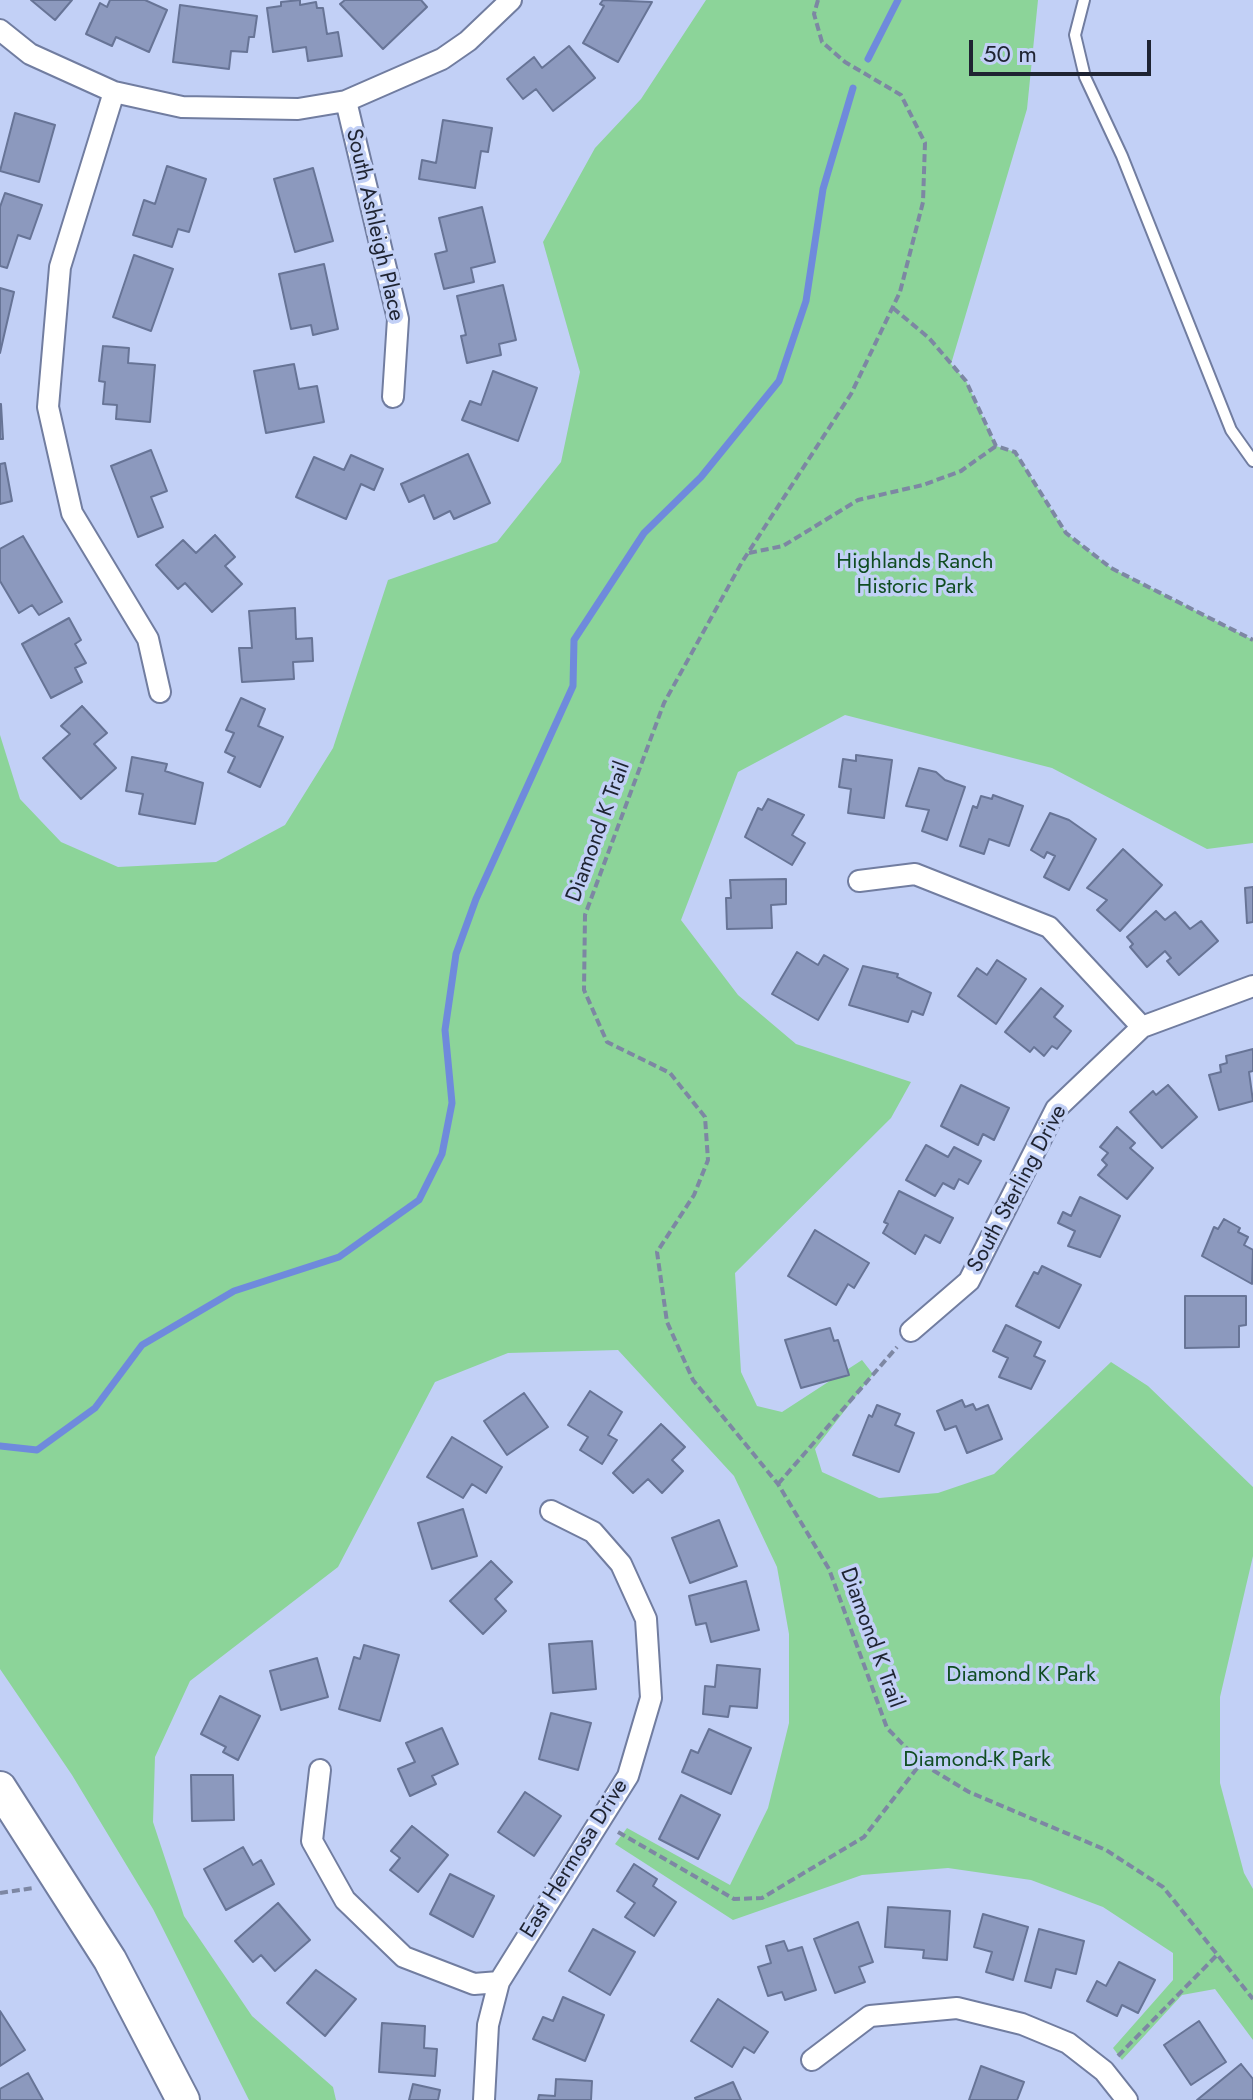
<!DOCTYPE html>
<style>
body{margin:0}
#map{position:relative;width:1253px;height:2100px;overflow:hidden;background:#c2d0f6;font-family:Jost,sans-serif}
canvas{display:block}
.scale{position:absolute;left:969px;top:40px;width:182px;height:36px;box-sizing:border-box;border:4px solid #1f2432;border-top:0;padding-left:10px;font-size:24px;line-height:28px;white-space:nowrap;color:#1f2432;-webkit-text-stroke:6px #c2d0f6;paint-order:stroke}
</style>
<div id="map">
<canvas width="1253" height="2100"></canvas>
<div class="scale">50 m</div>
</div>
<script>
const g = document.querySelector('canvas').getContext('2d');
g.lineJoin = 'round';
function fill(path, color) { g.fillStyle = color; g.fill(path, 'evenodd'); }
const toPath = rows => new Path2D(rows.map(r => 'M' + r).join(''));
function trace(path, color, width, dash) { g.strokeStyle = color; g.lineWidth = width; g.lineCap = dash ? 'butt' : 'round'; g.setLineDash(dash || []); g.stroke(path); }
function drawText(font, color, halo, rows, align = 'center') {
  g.font = font + ' Jost,sans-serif'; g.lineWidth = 7; g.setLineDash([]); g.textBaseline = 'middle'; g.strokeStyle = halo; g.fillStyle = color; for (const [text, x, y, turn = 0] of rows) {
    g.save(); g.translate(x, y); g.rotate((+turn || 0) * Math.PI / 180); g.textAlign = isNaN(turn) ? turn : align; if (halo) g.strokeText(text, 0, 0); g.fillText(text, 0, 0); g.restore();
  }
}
const green = toPath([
 [706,0,1038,0,1027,109,951,364,966,381,996,446,1015,452,1066,533,1111,568,1253,640,1253,843,1207,849,1052,768,845,715,738,772,681,920,738,995,796,1044,911,1082,891,1118,735,1273,741,1372,757,1406,782,1412,862,1360,873,1374,815,1449,822,1472,879,1498,938,1493,994,1474,1111,1362,1148,1386,1253,1487,1253,1556,1220,1697,1220,1783,1244,1873,1253,1889,1253,2040,1215,1989,1182,1995,1122,2060,1113,2048,1173,1980,1173,1953,1103,1907,1031,1880,948,1868,862,1875,733,1920,615,1844,627,1828,730,1885,768,1808,789,1723,789,1634,777,1567,734,1476,618,1350,508,1353,435,1382,338,1567,190,1681,155,1757,153,1822,184,1916,252,2016,333,2087,336,2100,249,2100,153,1909,72,1775,0,1669,0,735,20,799,61,842,118,867,216,862,285,825,333,748,388,580,497,542,561,462,580,372,543,242,595,148,641,99]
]);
const stream = toPath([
 [868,59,898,0],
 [0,1446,37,1450,95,1408,142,1345,234,1291,339,1257,419,1200,442,1154,452,1103,445,1030,456,954,476,899,573,686,574,640,644,533,701,477,779,381,806,301,823,189,853,88]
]);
const building = toPath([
 [31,0,72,0,55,20,31,0],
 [110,0,145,0,167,10,149,52,116,37,112,46,86,34,100,3,107,7,110,0],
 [300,0,300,5,316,2,317,8,323,8,327,34,338,32,342,56,308,61,306,47,273,52,267,8,281,6,281,2,300,0],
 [345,0,421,0,427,7,383,49,340,4,345,0],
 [603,0,652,2,618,62,583,43,604,6,600,4,603,0],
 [180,5,257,16,254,37,249,37,247,52,231,51,229,69,173,62,180,5],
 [569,46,595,78,553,111,536,89,523,99,507,79,534,57,542,68,569,46],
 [15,113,55,125,39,182,0,171,15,113],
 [443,120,492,128,488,152,481,151,475,188,419,179,422,160,436,163,443,120],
 [167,166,206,179,189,232,178,229,172,247,133,235,144,200,155,204,167,166],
 [313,168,333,241,295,252,274,179,313,168],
 [5,193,42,205,30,239,18,235,7,268,0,266,0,207,5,193],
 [482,207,495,262,471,268,474,282,444,289,435,254,447,251,439,218,482,207],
 [134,255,173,269,151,331,113,317,134,255],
 [324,264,338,329,313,335,311,325,291,329,279,274,324,264],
 [503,285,516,340,499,344,501,355,467,363,461,336,466,335,457,296,503,285],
 [0,288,14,292,0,353,0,288],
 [103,346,129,348,128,363,155,365,150,422,116,419,117,405,103,404,105,382,99,381,103,346],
 [294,364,299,389,317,386,324,422,266,433,254,371,294,364],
 [493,371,537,388,518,441,462,420,470,401,481,405,493,371],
 [0,404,1,404,3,439,0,439,0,404],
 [151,450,167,491,151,497,163,527,138,537,111,466,151,450],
 [468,454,490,503,454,519,450,511,434,519,424,495,409,502,401,484,468,454],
 [351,455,383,469,374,490,361,484,346,519,296,497,314,457,344,470,351,455],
 [5,463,12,501,0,504,0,464,5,463],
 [215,535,235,557,225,566,242,584,212,612,185,583,178,589,156,565,183,540,196,553,215,535],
 [23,536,62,602,39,615,32,605,19,613,0,581,0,549,23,536],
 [295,608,296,639,312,638,313,661,293,662,294,679,242,682,239,648,252,648,249,611,295,608],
 [69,618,81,640,75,644,86,663,75,668,82,682,51,698,22,644,69,618],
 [241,698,265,709,258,726,283,737,260,787,228,772,235,757,225,752,234,733,226,730,241,698],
 [82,706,107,733,94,744,116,768,81,799,43,758,70,734,61,726,82,706],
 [856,755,892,760,884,818,848,813,851,789,839,787,843,759,856,761,856,755],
 [132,757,167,764,165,771,203,783,195,824,139,814,143,794,126,791,132,757],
 [919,768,936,772,945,780,965,787,947,840,922,831,929,810,906,806,919,768],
 [993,795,1023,806,1009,846,989,839,984,854,960,846,973,806,977,808,981,796,992,799,993,795],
 [768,799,804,815,792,835,805,843,792,865,745,837,758,808,762,810,768,799],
 [1050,813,1069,820,1096,839,1069,890,1044,877,1055,856,1047,852,1044,858,1031,850,1050,813],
 [1123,849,1162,885,1120,931,1097,910,1107,900,1087,888,1123,849],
 [786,879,786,904,771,905,772,928,727,929,726,898,731,898,730,880,786,879],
 [1253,887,1253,922,1247,923,1245,888,1253,887],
 [1156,911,1165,920,1175,912,1190,929,1201,921,1218,941,1179,975,1167,961,1171,958,1165,951,1147,967,1130,947,1133,944,1127,937,1156,911],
 [797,952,818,965,824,955,848,969,818,1020,772,994,797,952],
 [997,960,1026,979,996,1024,958,996,977,968,987,975,997,960],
 [863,966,898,974,897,977,931,993,923,1015,912,1011,908,1022,849,1005,863,966],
 [1041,988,1063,1006,1054,1017,1071,1031,1057,1049,1052,1046,1044,1056,1034,1047,1030,1052,1005,1032,1041,988],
 [1253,1049,1253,1071,1249,1072,1253,1101,1219,1110,1209,1075,1221,1072,1220,1065,1227,1063,1226,1056,1253,1049],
 [961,1085,1009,1108,994,1140,983,1134,978,1145,941,1126,961,1085],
 [1168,1085,1197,1117,1162,1148,1130,1112,1153,1091,1156,1095,1168,1085],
 [1117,1127,1135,1143,1130,1148,1153,1168,1127,1199,1098,1175,1107,1165,1102,1160,1108,1153,1100,1147,1117,1127],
 [926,1145,948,1157,954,1147,981,1161,968,1184,959,1179,954,1189,943,1183,935,1196,906,1180,926,1145],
 [899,1191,953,1218,940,1243,925,1235,915,1254,883,1233,888,1224,884,1222,899,1191],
 [1080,1197,1120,1216,1100,1257,1068,1246,1075,1231,1058,1223,1063,1212,1071,1216,1080,1197],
 [1224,1219,1240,1228,1238,1232,1248,1237,1244,1245,1253,1250,1252,1284,1202,1256,1214,1227,1218,1229,1224,1219],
 [815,1230,869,1263,854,1288,848,1284,836,1305,788,1276,815,1230],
 [1042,1266,1081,1285,1059,1328,1016,1306,1034,1272,1038,1274,1042,1266],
 [1185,1296,1246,1296,1246,1325,1239,1326,1239,1347,1185,1348,1185,1296],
 [1006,1325,1041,1342,1034,1356,1045,1361,1031,1389,999,1377,1008,1358,993,1351,1006,1325],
 [830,1328,834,1341,838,1340,849,1375,801,1388,785,1340,830,1328],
 [590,1391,622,1412,608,1435,617,1440,602,1464,580,1450,588,1437,568,1425,590,1391],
 [524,1393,548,1427,507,1455,484,1421,524,1393],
 [962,1400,965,1407,973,1404,976,1410,988,1405,1002,1439,967,1453,956,1426,945,1430,937,1411,962,1400],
 [877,1405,900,1414,895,1425,914,1433,899,1472,853,1455,869,1415,872,1417,877,1405],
 [661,1424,685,1447,672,1460,683,1471,662,1493,648,1479,633,1493,613,1473,661,1424],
 [452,1437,502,1467,486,1493,472,1484,463,1498,427,1477,452,1437],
 [463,1509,477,1556,432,1569,418,1523,463,1509],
 [719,1520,737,1566,690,1583,672,1538,719,1520],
 [491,1561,512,1582,495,1599,506,1611,483,1634,450,1601,491,1561],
 [746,1581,759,1630,711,1642,706,1623,696,1625,689,1596,746,1581],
 [592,1641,596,1689,553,1693,549,1644,592,1641],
 [364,1645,399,1655,380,1721,339,1709,354,1657,360,1659,364,1645],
 [317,1658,328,1697,281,1710,270,1671,317,1658],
 [717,1665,760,1669,757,1708,730,1706,728,1717,703,1714,705,1686,715,1687,717,1665],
 [220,1696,260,1716,238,1760,223,1752,226,1747,201,1734,220,1696],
 [551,1713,591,1723,578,1770,539,1759,551,1713],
 [442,1728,458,1764,432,1776,436,1784,410,1796,398,1769,415,1762,406,1743,442,1728],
 [709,1729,751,1748,731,1794,682,1772,691,1750,698,1753,709,1729],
 [191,1775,233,1775,234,1820,192,1821,191,1775],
 [525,1792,561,1816,534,1856,498,1832,525,1792],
 [681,1795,720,1815,698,1859,659,1839,681,1795],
 [412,1826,448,1855,418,1892,390,1870,400,1858,391,1851,412,1826],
 [243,1847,253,1865,261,1860,274,1884,226,1910,204,1869,243,1847],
 [634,1864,657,1879,653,1886,676,1902,654,1936,625,1917,635,1903,617,1891,634,1864],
 [450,1874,494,1896,473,1937,430,1914,450,1874],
 [278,1903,310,1940,275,1971,261,1955,253,1962,235,1941,278,1903],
 [888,1907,950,1911,947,1960,923,1958,924,1950,885,1947,888,1907],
 [983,1914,1028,1927,1013,1980,986,1972,992,1952,974,1947,983,1914],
 [858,1922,873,1962,859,1967,865,1982,835,1993,814,1939,858,1922],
 [593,1929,635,1952,610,1995,569,1971,593,1929],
 [1039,1929,1084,1941,1076,1974,1056,1969,1051,1988,1025,1981,1039,1929],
 [784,1941,788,1951,802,1947,816,1990,785,2000,782,1992,768,1996,758,1967,771,1963,766,1946,784,1941],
 [1119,1962,1155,1980,1138,2013,1122,2005,1117,2016,1087,2001,1097,1981,1106,1986,1119,1962],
 [316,1970,356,1999,325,2036,287,2003,316,1970],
 [563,1997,604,2015,585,2061,533,2039,543,2017,553,2021,563,1997],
 [718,1999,768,2032,754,2053,744,2047,732,2067,691,2041,718,1999],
 [0,2011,25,2050,0,2066,0,2011],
 [1199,2021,1226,2062,1191,2085,1164,2045,1199,2021],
 [382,2023,425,2026,424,2048,437,2049,435,2076,379,2072,382,2023],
 [1241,2064,1253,2079,1253,2100,1197,2100,1241,2064],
 [981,2066,1024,2082,1017,2100,969,2100,981,2066],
 [28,2073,43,2100,0,2100,0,2089,28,2073],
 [556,2079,592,2081,591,2100,538,2100,539,2095,555,2096,556,2079],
 [733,2082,741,2100,696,2100,695,2098,733,2082],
 [413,2084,440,2090,438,2100,409,2100,413,2084]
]);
const path = toPath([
 [818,0,814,14,822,42,845,62,901,95,925,143,923,202,900,292,851,394,742,562,664,703,585,915,584,990,607,1042,670,1073,705,1117,708,1160,694,1195,657,1252,667,1322,693,1380,778,1484,829,1569,887,1728,921,1763,969,1792,1106,1850,1163,1887,1253,1999],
 [893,308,929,338,966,381,996,446,1015,452,1066,533,1111,568,1253,640],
 [749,553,783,546,858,500,923,485,961,471,996,446],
 [778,1484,897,1347],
 [618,1832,734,1899,762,1898,864,1837,921,1763],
 [0,1893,33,1888],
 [1118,2056,1217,1955]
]);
const lane = toPath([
 [1084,0,1075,35,1085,77,1122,156,1231,430,1253,461]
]);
const street = toPath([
 [0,30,30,54,114,92,182,107,298,109,346,101,442,59,468,41,511,0],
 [114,92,60,267,48,407,72,513,148,639,160,692],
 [346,101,398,319,393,397],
 [859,881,915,874,1049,927,1142,1027],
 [911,1331,969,1281,1056,1109,1142,1027,1253,986],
 [320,1770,312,1841,345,1900,404,1957,474,1984,499,1982],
 [812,2060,870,2016,957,2008,1022,2024,1068,2043,1104,2071,1127,2100],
 [484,2100,488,2025,499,1982,628,1776,651,1698,646,1619,621,1564,593,1532,551,1511]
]);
const primary = toPath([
 [0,1788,110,1960,183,2100]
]);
const streetNames = [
 ["South Ashleigh Place",374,225,77],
 ["Diamond K Trail",599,832,-70],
 ["South Sterling Drive",1018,1189,-62],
 ["Diamond K Trail",871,1638,70],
 ["East Hermosa Drive",575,1859,-58]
];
const parkNames = [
 ["Highlands Ranch",915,563],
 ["Historic Park",915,588],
 ["Diamond K Park",1021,1676],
 ["Diamond-K Park",977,1761]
];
fill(green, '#8cd499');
trace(stream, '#6f8adc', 7);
fill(building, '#8c99be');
trace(building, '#677496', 2);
trace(lane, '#717da0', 14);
trace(street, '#717da0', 24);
trace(primary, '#717da0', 36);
trace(path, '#7d87a3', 4, [8, 4]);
trace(lane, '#fff', 10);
trace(street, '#fff', 20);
trace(primary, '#fff', 32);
drawText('22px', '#1f2432', '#c2d0f6', streetNames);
drawText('22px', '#104d22', '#c2d0f6', parkNames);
</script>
